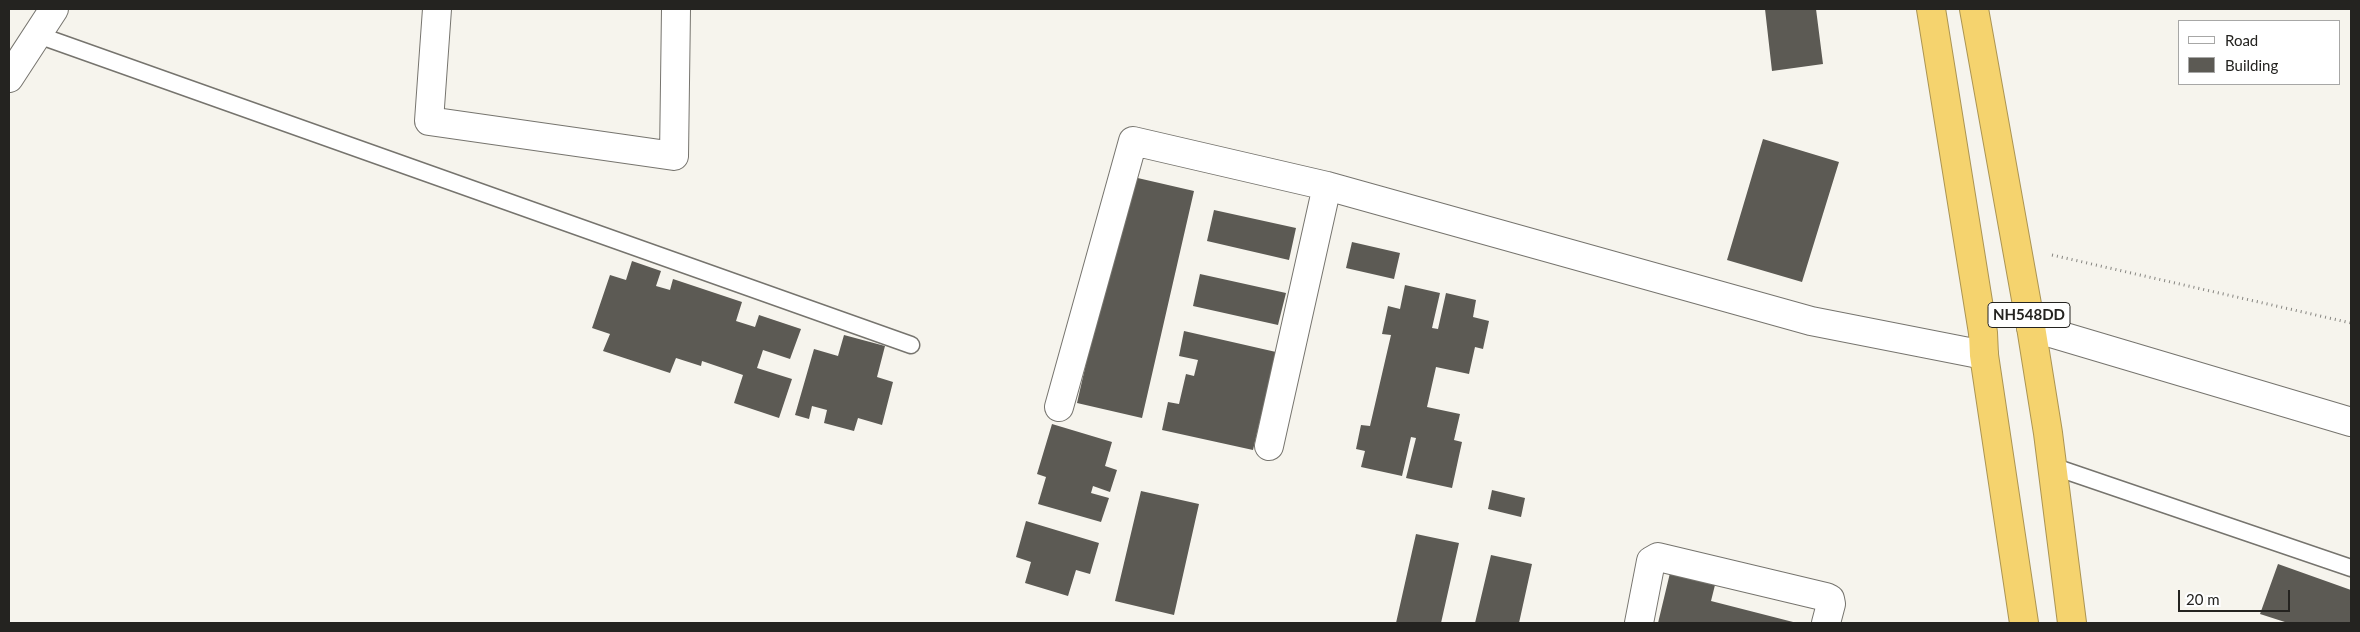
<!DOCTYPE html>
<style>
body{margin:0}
#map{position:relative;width:2360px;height:632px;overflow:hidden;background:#f6f4ed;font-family:Lato,sans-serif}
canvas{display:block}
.frame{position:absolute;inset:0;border:10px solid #242320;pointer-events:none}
.legend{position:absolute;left:2178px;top:20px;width:162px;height:65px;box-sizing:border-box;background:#fff;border:1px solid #a7a7a6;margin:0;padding:6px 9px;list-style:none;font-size:15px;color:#242320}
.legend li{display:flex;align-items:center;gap:10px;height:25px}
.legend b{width:25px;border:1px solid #a7a7a6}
.scale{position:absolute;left:2178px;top:590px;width:112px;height:22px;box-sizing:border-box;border:2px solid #242320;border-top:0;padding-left:6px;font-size:15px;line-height:18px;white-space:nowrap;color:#242320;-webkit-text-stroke:4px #fff;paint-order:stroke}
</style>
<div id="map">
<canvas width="2360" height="632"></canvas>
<div class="frame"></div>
<ul class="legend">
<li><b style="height:6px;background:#fff"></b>Road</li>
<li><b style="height:14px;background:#5c5a54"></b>Building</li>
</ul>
<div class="scale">20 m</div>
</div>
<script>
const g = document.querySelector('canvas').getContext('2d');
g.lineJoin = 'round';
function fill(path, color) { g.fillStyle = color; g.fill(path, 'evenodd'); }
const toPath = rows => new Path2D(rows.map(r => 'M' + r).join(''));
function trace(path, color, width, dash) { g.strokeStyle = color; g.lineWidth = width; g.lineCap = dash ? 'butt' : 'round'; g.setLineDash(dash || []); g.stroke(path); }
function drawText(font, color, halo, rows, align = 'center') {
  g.font = font + ' Lato,sans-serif'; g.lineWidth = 5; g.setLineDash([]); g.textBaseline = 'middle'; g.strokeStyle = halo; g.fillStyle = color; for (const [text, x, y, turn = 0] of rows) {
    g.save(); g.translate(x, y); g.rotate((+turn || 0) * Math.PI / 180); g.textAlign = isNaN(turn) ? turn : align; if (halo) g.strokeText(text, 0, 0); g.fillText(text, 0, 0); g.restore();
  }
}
const building = toPath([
 [1765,9,1816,9,1823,64,1772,71],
 [1763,139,1839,162,1802,282,1727,260],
 [1129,176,1194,191,1142,418,1077,403],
 [1214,210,1296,228,1289,260,1207,241],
 [1352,242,1400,253,1394,279,1346,268],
 [632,261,661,271,656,286,670,290,673,279,742,302,736,321,755,327,759,315,801,329,790,359,763,350,757,368,792,379,779,418,734,403,743,375,702,361,701,366,676,358,670,373,603,351,610,334,592,328,610,275,626,280],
 [1200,274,1286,293,1278,325,1193,306],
 [1405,285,1440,293,1432,328,1438,329,1446,293,1476,300,1473,317,1489,321,1483,349,1475,347,1469,374,1436,367,1427,407,1460,414,1454,440,1462,442,1452,488,1406,478,1416,438,1411,437,1402,476,1361,467,1365,451,1356,449,1361,425,1370,426,1391,335,1382,334,1388,306,1400,309],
 [1184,331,1276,352,1253,450,1162,430,1168,402,1179,404,1186,374,1194,376,1198,360,1179,356],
 [844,335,885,346,877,377,893,382,882,425,858,418,854,431,824,423,827,410,812,406,809,419,795,415,814,349,838,356],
 [1052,424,1112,442,1105,466,1117,470,1110,492,1093,486,1091,493,1109,498,1101,522,1038,504,1046,477,1037,474],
 [1492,490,1525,498,1521,517,1488,509],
 [1141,491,1199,504,1174,615,1115,601],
 [1026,521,1099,543,1090,574,1076,570,1068,596,1025,583,1031,562,1016,557],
 [1416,534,1459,543,1441,623,1396,623],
 [1491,555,1532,564,1519,623,1475,623],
 [2278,564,2351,590,2351,623,2288,623,2260,614],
 [1670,573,1715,585,1711,601,1797,623,1658,623]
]);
const path = toPath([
 [2052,255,2351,323]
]);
const lane = toPath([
 [38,35,911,345],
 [2052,466,2351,568]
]);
const street = toPath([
 [437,9,429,121,674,156,676,9],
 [9,78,54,9],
 [2031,327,2351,422],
 [1059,407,1133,141,1327,186,1811,321,1984,355],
 [1269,446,1327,186],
 [1639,623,1651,561,1658,557,1826,597,1830,599,1831,604,1826,623]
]);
const highway = toPath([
 [1931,9,1983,333,1984,355,2024,623],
 [1974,9,2031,327,2048,433,2072,623]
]);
const shields = [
 [2029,315,82]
];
const shieldNames = [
 ["NH548DD",2029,315]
];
fill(building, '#5c5a54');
trace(lane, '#76746e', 19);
trace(street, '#76746e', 30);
trace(highway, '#ac9553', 30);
trace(path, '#868580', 3, [1, 4]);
trace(lane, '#fff', 16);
trace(street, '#fff', 28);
trace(highway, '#f5d36e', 28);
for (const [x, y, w] of shields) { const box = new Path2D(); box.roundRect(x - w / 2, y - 12.5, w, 25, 4); g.fillStyle = '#fff'; g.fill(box); trace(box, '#242320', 1); }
drawText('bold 15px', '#242320', null, shieldNames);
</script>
